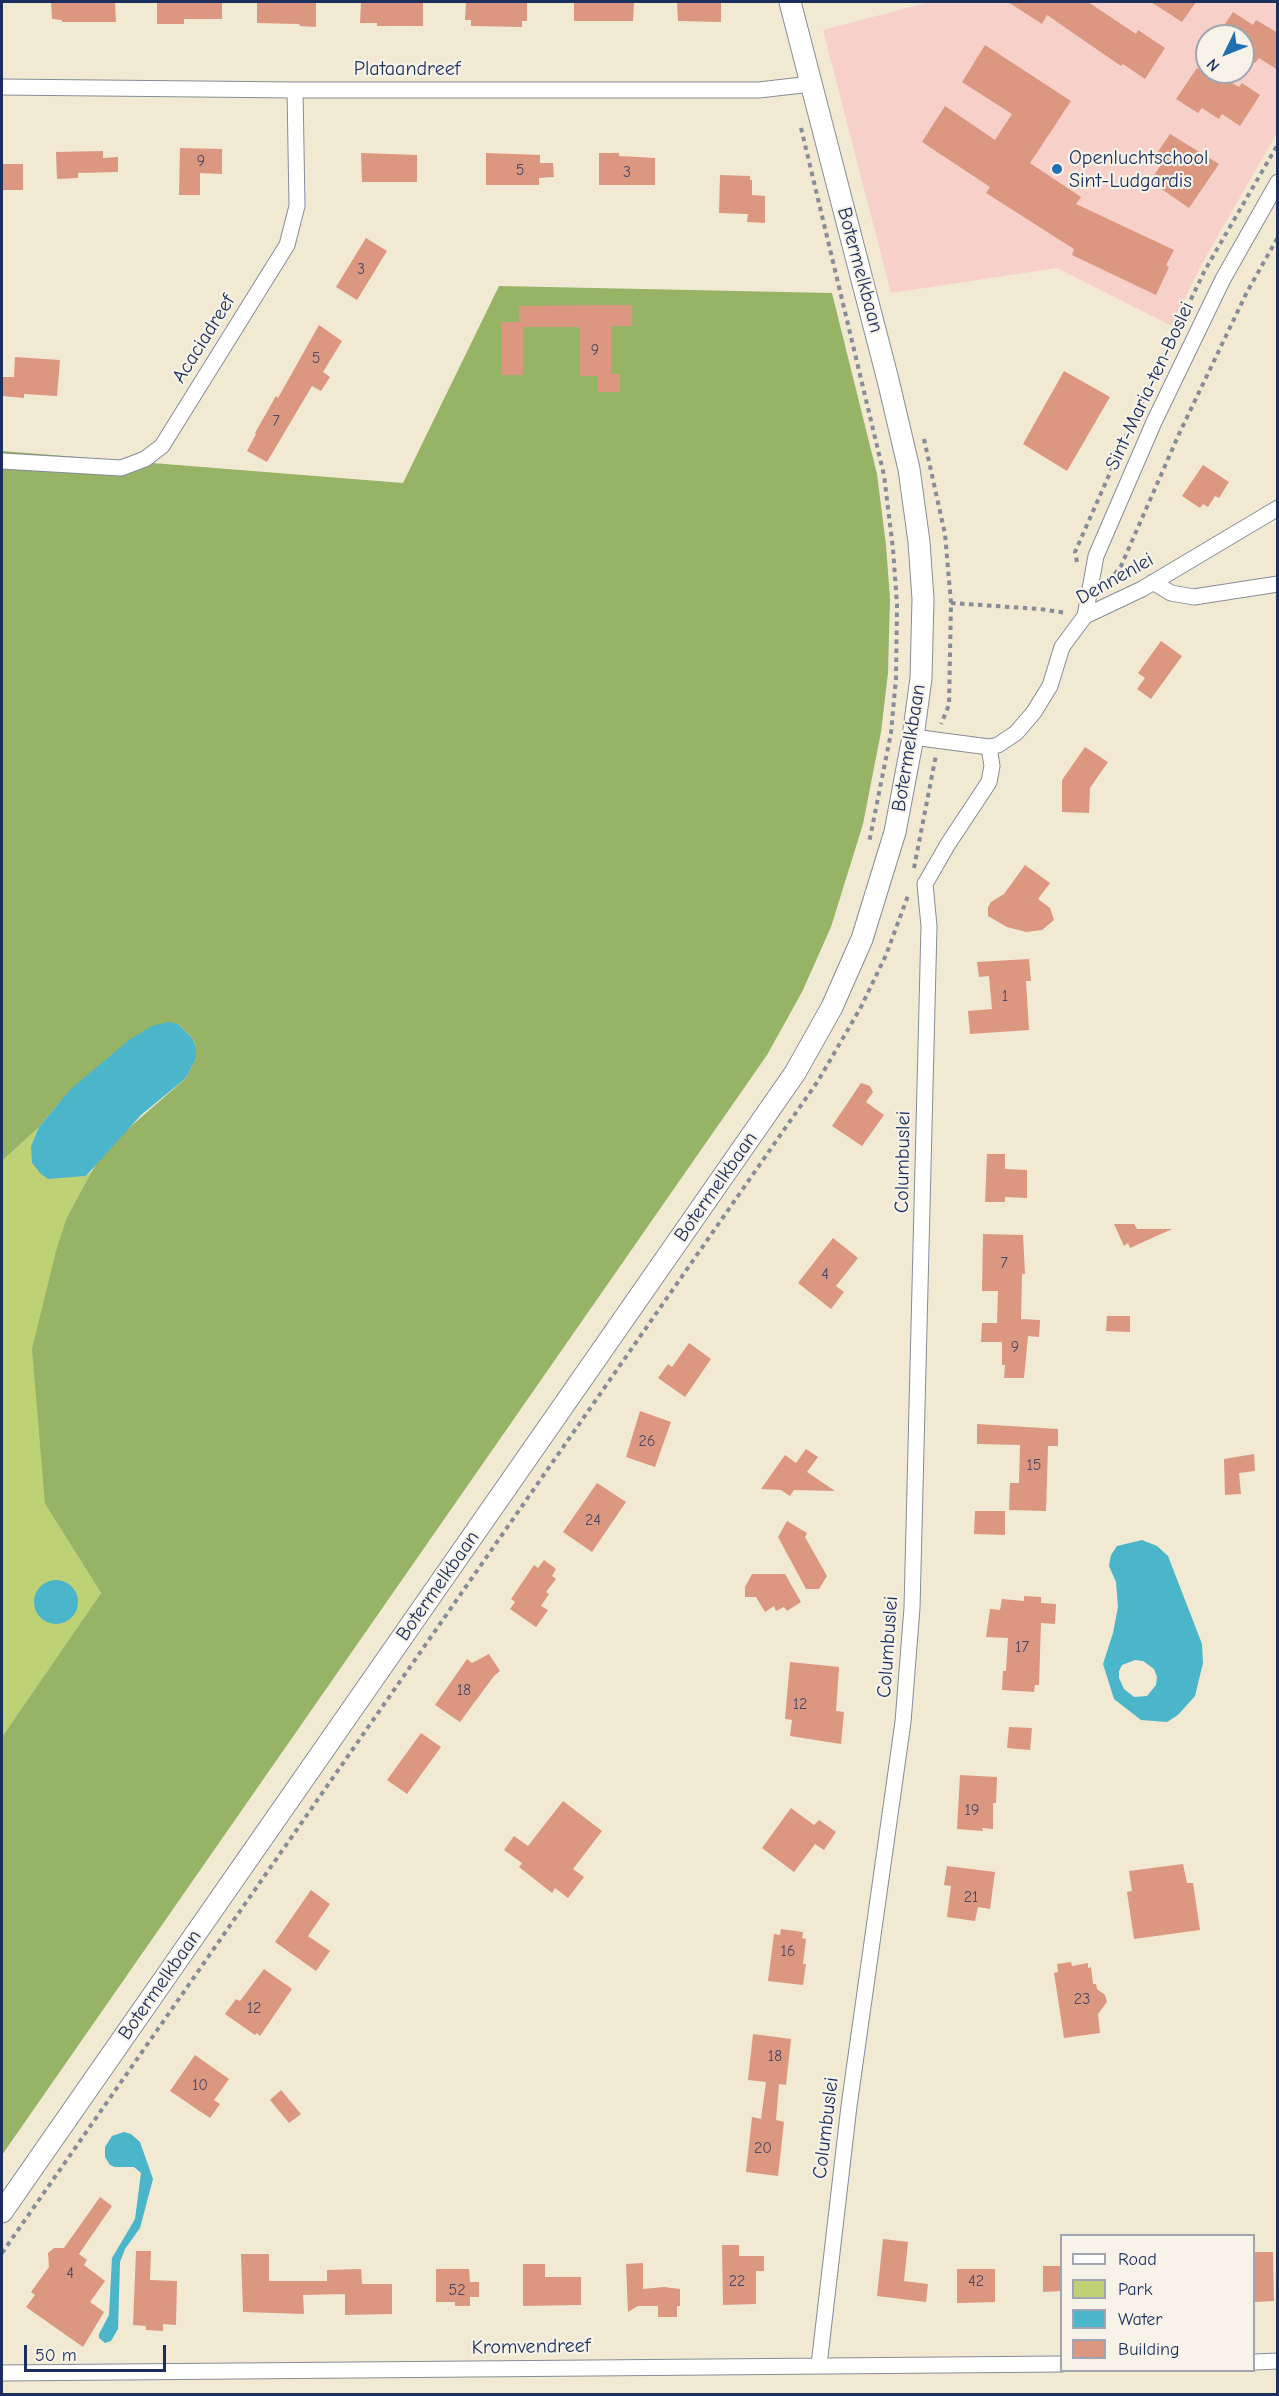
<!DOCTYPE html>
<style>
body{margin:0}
#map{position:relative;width:1279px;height:2396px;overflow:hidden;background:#f2e9d2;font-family:"Comic Neue",sans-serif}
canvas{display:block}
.frame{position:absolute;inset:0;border:3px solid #1b2f5e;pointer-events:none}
.legend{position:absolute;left:1060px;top:2234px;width:195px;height:138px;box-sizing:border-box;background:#f7f3e8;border:2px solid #9fa5b1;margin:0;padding:8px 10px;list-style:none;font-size:18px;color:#1b2f5e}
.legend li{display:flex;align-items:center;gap:12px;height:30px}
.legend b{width:30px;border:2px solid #9fa5b1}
.north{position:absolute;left:1195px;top:24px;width:60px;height:60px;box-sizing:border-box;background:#f7f3e8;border:2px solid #9fa5b1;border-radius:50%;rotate:227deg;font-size:16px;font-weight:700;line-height:24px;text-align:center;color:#1b2f5e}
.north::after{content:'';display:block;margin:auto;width:21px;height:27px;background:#1f6fb2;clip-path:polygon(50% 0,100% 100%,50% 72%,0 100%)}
.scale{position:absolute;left:24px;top:2345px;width:142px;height:27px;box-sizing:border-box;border:3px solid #1b2f5e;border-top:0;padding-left:8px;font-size:18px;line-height:21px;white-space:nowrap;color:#1b2f5e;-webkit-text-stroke:4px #f7f3e8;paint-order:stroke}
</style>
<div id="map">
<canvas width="1279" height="2396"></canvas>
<div class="frame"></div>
<ul class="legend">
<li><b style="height:8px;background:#fff"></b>Road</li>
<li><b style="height:16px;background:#bed175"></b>Park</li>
<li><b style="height:16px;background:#4bb5c9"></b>Water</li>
<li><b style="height:16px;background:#dc9781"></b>Building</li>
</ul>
<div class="north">N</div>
<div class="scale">50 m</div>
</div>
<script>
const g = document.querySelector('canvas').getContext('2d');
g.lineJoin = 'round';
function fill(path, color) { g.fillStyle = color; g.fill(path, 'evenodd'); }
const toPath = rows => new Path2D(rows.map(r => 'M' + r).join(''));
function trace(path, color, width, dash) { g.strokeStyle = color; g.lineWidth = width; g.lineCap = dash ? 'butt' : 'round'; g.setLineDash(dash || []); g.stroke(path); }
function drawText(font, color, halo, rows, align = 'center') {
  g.font = font + ' "Comic Neue",sans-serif'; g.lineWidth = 4.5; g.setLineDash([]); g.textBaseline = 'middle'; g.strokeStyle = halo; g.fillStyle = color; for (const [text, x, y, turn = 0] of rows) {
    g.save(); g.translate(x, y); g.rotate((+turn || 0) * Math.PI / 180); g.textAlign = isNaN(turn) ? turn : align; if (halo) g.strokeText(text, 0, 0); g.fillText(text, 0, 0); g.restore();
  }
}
const built = toPath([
 [930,2,1277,2,1277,133,1200,267,1172,326,1057,268,891,293,823,30],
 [1207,36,1243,36,1243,72,1207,72]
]);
const green = toPath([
 [39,1127,31,1146,48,1178,86,1176,92,1171,67,1217,45,1504,101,1593,2,1737,2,1161]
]);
const forest = toPath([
 [499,286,832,293,877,474,886,545,890,599,888,673,881,732,863,824,831,927,802,992,767,1055,2,2155,2,1737,101,1593,45,1504,32,1349,56,1251,67,1217,92,1171,99,1160,122,1134,186,1078,196,1058,196,1047,192,1038,178,1024,58,1104,39,1127,2,1161,2,451,403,483]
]);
const water = toPath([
 [168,1022,178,1024,192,1038,196,1047,196,1058,186,1078,141,1115,86,1176,48,1179,41,1174,32,1163,31,1146,39,1127,58,1104,72,1088,129,1040,152,1026],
 [1142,1540,1157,1546,1168,1556,1202,1644,1203,1663,1195,1696,1178,1715,1167,1722,1141,1720,1114,1699,1103,1664,1113,1633,1118,1607,1116,1582,1109,1566,1111,1555,1117,1546],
 [1135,1660,1143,1661,1154,1669,1157,1677,1156,1685,1147,1696,1134,1697,1124,1689,1119,1678,1119,1671,1122,1665],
 '34 1602a22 22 0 1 1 44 0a22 22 0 1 1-44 0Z',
 [124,2132,131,2134,140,2142,153,2179,140,2228,125,2249,120,2262,118,2329,111,2341,105,2343,99,2338,99,2334,109,2315,112,2258,135,2219,141,2173,134,2167,115,2167,110,2165,105,2157,105,2147,112,2136]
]);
const building = toPath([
 [51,2,115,2,116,22,62,22,62,20,52,19],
 [157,2,222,2,222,19,184,19,184,24,157,24],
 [257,2,316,2,316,27,300,26,299,24,257,23],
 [361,2,423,2,423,26,377,26,377,23,360,23],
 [466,2,527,2,527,21,522,21,522,27,471,26,471,20,465,20],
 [574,2,634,2,633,21,574,21],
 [677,2,721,2,721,22,678,21],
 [1008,2,1088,2,1136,34,1138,30,1165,48,1145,79,1123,64,1121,66,1047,15,1042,24],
 [1151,2,1196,2,1182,22],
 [1233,12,1253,25,1256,20,1278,33,1278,70,1259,58,1255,63,1243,55,1243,36,1217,36],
 [985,45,1071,101,1030,163,1081,197,1076,204,1174,250,1166,265,1169,267,1156,295,1072,255,1074,249,986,193,990,187,922,142,945,106,995,140,1012,114,962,82],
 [1197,68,1216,81,1220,76,1239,87,1242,83,1260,95,1240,126,1222,114,1219,119,1202,108,1198,113,1176,99],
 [1170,134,1219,164,1189,208,1150,181,1165,159,1157,153],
 [180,148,222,149,222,174,200,173,200,195,179,195],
 [103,151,103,158,118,157,118,172,78,173,78,178,57,179,56,152],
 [361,153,417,155,417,182,362,182],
 [486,153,540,155,540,163,553,163,554,177,539,178,539,185,486,185],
 [599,153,619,153,619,156,655,158,655,185,599,185],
 [2,164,23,164,23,190,2,190],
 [720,175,750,176,750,180,752,180,752,195,765,196,765,223,747,222,748,214,719,213],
 [366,238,387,251,357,300,336,287],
 [598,305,632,305,632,326,611,326,611,374,620,374,620,392,598,392,598,376,580,376,580,327,523,327,523,375,502,375,502,322,519,322,519,306],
 [319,325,342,341,323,372,330,377,321,391,312,386,267,462,247,451,256,434,255,433,276,396,278,398],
 [15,357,60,360,57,396,24,394,24,398,2,396,3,377,14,377],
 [1064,371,1110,397,1067,471,1023,444],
 [1203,465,1229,482,1219,498,1215,496,1208,507,1203,504,1200,508,1182,496],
 [1161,641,1182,656,1151,699,1137,689,1145,678,1138,673],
 [1085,747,1108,762,1090,788,1089,813,1062,812,1062,780],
 [1025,865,1050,883,1038,899,1050,908,1054,920,1042,930,1026,932,1007,927,988,916,988,907,991,902,1004,894],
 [1029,959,1031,981,1026,981,1029,1030,970,1034,968,1011,992,1009,989,976,979,977,977,962],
 [861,1083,870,1086,873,1092,866,1102,884,1115,862,1146,832,1126],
 [987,1154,1005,1154,1005,1169,1027,1170,1027,1198,1005,1197,1005,1202,985,1202],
 [1114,1224,1134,1224,1137,1229,1172,1229,1130,1248,1128,1243,1124,1246],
 [983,1234,1023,1235,1025,1274,1022,1274,1021,1319,1040,1320,1039,1337,1028,1336,1024,1378,1004,1378,1005,1365,1002,1365,1002,1342,981,1342,982,1323,997,1323,998,1291,982,1291],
 [833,1238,858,1258,836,1286,844,1292,831,1309,798,1283],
 [1107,1316,1130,1316,1130,1332,1106,1331],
 [689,1343,711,1359,685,1397,658,1378,668,1364,672,1367],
 [640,1411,671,1422,655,1467,626,1457],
 [977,1424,1058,1429,1058,1446,1048,1446,1046,1511,1009,1510,1010,1483,1019,1483,1020,1445,977,1444],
 [806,1449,818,1457,807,1472,835,1491,794,1490,790,1496,781,1490,761,1489,785,1455,796,1463],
 [1254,1454,1255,1471,1239,1473,1241,1494,1225,1495,1224,1459],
 [597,1483,626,1502,592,1552,563,1532],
 [975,1511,1005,1511,1005,1535,974,1534],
 [787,1521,807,1533,805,1537,827,1576,819,1589,806,1589,778,1537],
 [544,1560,556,1569,552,1576,556,1579,546,1592,549,1594,541,1606,548,1610,536,1627,510,1609,515,1602,511,1599,534,1565,538,1568],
 [752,1574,785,1574,801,1602,787,1611,784,1607,776,1611,774,1606,765,1612,756,1597,745,1597,745,1587],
 [1024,1596,1041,1597,1041,1603,1056,1604,1055,1624,1041,1623,1039,1685,1035,1685,1034,1692,1002,1690,1003,1671,1006,1671,1008,1638,986,1637,990,1609,1000,1610,1002,1599,1024,1601],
 [489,1654,500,1671,494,1676,460,1722,435,1705,467,1659,472,1663],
 [790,1662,839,1667,836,1711,844,1712,841,1744,790,1736,792,1720,785,1719],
 [1009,1727,1032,1728,1030,1750,1007,1748],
 [421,1733,441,1747,407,1794,387,1780],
 [960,1775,997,1777,996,1803,993,1803,993,1829,982,1828,983,1831,957,1829],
 [563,1801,602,1831,573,1869,584,1877,568,1898,555,1888,552,1893,519,1867,522,1863,504,1850,514,1836,528,1846],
 [791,1808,814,1825,819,1820,836,1832,824,1850,815,1844,794,1872,762,1848],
 [1183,1864,1187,1883,1193,1883,1200,1930,1134,1939,1127,1892,1132,1891,1129,1871],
 [947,1866,995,1872,990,1909,978,1907,975,1921,947,1917,951,1886,944,1885],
 [311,1890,330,1904,308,1936,330,1951,316,1971,275,1942],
 [781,1929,803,1932,802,1938,806,1939,803,1964,806,1964,803,1985,768,1981,774,1934,780,1935],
 [1071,1962,1072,1966,1088,1963,1088,1968,1091,1967,1093,1984,1096,1984,1097,1989,1105,1995,1107,2002,1098,2014,1100,2033,1064,2038,1054,1973,1058,1972,1057,1964],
 [264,1969,292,1989,260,2036,257,2033,255,2035,225,2014,236,1999,240,2001],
 [753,2034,791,2039,786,2085,779,2084,776,2120,784,2122,778,2176,746,2172,752,2117,761,2119,766,2082,748,2080],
 [195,2055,229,2079,214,2100,220,2104,210,2118,170,2091],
 [281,2090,301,2114,289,2123,270,2100],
 [100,2197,112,2206,79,2254,87,2260,84,2265,105,2281,90,2302,104,2312,83,2347,26,2307,35,2295,31,2292,49,2267,48,2253,54,2248,64,2248],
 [883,2239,908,2242,904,2281,928,2284,926,2302,877,2296],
 [722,2245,739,2245,739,2256,764,2256,764,2271,756,2271,756,2304,723,2305],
 [136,2251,151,2251,150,2280,177,2281,176,2325,163,2324,163,2331,146,2330,146,2326,133,2325],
 [1254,2252,1273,2252,1274,2301,1254,2302],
 [241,2254,269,2254,269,2281,327,2281,327,2270,361,2269,362,2284,392,2284,392,2314,345,2315,345,2294,303,2295,304,2314,243,2312],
 [643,2263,643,2289,664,2287,680,2289,680,2306,677,2306,677,2317,658,2317,658,2306,638,2306,628,2312,626,2264],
 [523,2264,545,2264,545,2277,581,2277,581,2305,523,2306],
 [1043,2266,1062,2266,1062,2291,1043,2292],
 [436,2269,469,2269,470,2282,479,2282,479,2297,470,2297,470,2306,455,2306,455,2302,436,2302],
 [957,2269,995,2269,995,2302,957,2303]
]);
const path = toPath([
 [801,128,884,475,893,549,897,604,896,678,891,733,869,843],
 [924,439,945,534,951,603,949,705,941,724],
 [1077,562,1075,552,1136,414,1205,270,1278,144],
 [1109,581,1121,566,1179,434,1247,292,1278,237],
 [951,603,1040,609,1067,613],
 [914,868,936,755],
 [2,2253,818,1081,861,1007,886,955,909,893]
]);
const street = toPath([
 [2,87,295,90,759,90,811,84],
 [2,461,121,468,145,459,162,446,287,245,297,206,295,90],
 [1153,582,1171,593,1194,597,1278,584],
 [1085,616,1096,556,1154,422,1223,279,1278,182],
 [913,737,989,747,998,745,1016,733,1034,712,1050,686,1062,647,1085,616,1142,589,1278,508],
 [1254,2362,1278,2361],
 [819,2365,849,2106,903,1722,912,1608,929,926,925,884,948,844,989,782,992,766,989,747],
 [2,2373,1062,2364]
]);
const secondary = toPath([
 [2,2212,795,1073,832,1007,862,939,895,832,913,737,921,678,923,599,919,542,909,469,888,380,790,2]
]);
const markers = [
 [1057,169,6,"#1f6fb2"]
];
const numberNames = [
 ["9",201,161],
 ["5",520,170],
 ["3",627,172],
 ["3",361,269],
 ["9",595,350],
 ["5",316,358],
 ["7",276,421],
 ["1",1005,996],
 ["7",1004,1263],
 ["4",825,1274],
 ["9",1015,1347],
 ["26",647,1441],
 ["15",1034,1465],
 ["24",593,1520],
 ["17",1022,1647],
 ["18",464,1690],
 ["12",800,1704],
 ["19",972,1810],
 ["21",971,1897],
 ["16",788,1951],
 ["23",1082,1999],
 ["12",254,2008],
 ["18",775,2056],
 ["10",200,2085],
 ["20",763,2148],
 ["4",70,2273],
 ["22",737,2281],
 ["42",976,2281],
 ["52",457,2290]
];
const streetNames = [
 ["Plataandreef",407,69],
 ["Botermelkbaan",860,270,75],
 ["Acaciadreef",204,339,-58],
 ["Sint-Maria-ten-Boslei",1150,386,-65],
 ["Dennenlei",1115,579,-29],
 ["Botermelkbaan",909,748,-81],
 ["Columbuslei",903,1162,-89],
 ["Botermelkbaan",716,1187,-55],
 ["Botermelkbaan",438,1586,-55],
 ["Columbuslei",888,1647,-86],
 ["Botermelkbaan",160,1985,-55],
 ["Columbuslei",826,2128,-83],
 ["Kromvendreef",531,2347,-1]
];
const poiNames = [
 ["Openluchtschool",1069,158],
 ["Sint-Ludgardis",1069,181]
];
fill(built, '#f7d0c9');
fill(green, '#bed175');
fill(forest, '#96b366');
fill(water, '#4bb5c9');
fill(building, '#dc9781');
trace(street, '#868c98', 17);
trace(secondary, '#868c98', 23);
trace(path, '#868c98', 4, [4.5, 4.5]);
trace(street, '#fff', 15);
trace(secondary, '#fff', 21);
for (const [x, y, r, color] of markers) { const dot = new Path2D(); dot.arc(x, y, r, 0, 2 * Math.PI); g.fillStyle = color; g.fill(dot); trace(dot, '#f7f3e8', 2); }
drawText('16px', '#4b4967', null, numberNames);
drawText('20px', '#1b2f5e', '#f7f3e8', streetNames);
drawText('20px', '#1b2f5e', '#f7f3e8', poiNames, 'left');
</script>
